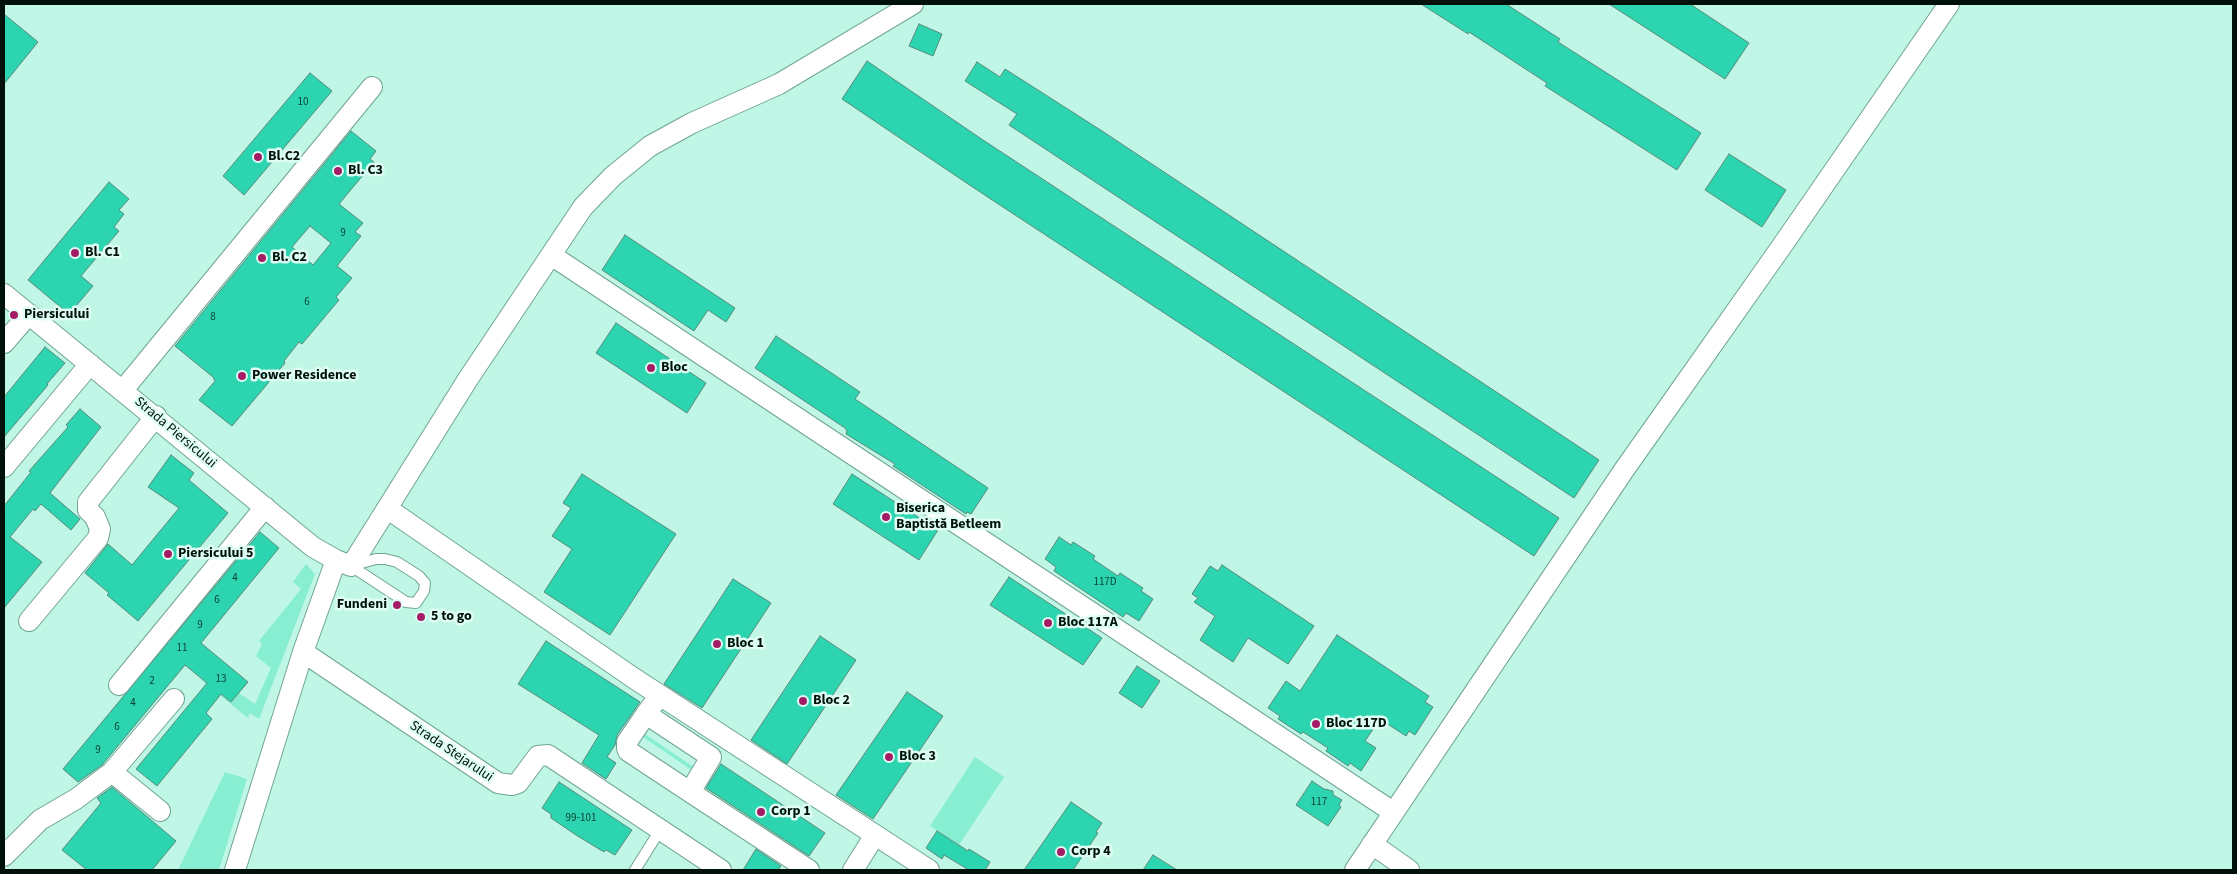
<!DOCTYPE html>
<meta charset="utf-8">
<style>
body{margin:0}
#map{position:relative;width:2237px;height:874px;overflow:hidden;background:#c0f6e5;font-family:"Source Sans 3",sans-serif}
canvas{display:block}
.frame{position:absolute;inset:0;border:5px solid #00110c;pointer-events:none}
</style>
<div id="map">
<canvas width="2237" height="874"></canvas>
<div class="frame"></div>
</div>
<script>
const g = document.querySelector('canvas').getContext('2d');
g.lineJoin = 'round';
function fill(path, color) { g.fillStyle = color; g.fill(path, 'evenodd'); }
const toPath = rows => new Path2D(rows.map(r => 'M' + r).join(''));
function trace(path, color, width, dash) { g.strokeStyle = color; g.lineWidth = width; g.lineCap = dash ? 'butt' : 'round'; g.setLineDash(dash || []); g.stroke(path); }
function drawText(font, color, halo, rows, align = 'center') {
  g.font = font + ' "Source Sans 3",sans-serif'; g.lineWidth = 5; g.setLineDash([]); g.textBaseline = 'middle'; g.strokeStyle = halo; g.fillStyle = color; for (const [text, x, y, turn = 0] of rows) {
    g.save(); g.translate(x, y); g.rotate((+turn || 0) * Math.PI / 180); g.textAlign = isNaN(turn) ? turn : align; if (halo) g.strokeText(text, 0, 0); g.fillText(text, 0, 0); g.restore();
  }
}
const green = toPath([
 [306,564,315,574,259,719,250,713,248,718,196,676,231,702,239,693,255,704,271,668,256,656,262,644,259,641,301,589,293,582],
 [642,732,698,770,696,773,640,735],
 [975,757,1004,777,959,845,930,826],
 [225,772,247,779,219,870,178,870]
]);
const building = toPath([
 [1421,4,1506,4,1560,39,1558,42,1701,133,1677,170,1545,86,1547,83,1469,32,1468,34,1421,4],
 [1609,4,1690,4,1749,43,1725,79,1609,4],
 [4,14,38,42,4,84,4,14],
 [919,24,942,34,933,56,909,46,919,24],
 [867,61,983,140,1559,518,1534,556,971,186,842,99,867,61],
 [977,62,1000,77,1005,69,1099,129,1599,460,1574,498,1009,125,1017,114,965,81,977,62],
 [310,73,332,91,244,195,223,176,310,73],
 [351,131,376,151,370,159,374,162,339,204,363,223,355,232,361,236,337,266,352,278,336,297,339,300,302,344,299,342,284,361,285,363,232,426,199,400,215,381,213,377,175,346,351,131],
 [310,226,331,243,313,265,292,247,310,226],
 [1729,154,1786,190,1762,227,1705,190,1729,154],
 [109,182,129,199,119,210,124,214,114,227,119,231,81,276,93,286,69,314,28,280,109,182],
 [625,235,735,308,726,322,708,310,694,331,602,270,625,235],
 [616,323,706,383,687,413,596,353,616,323],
 [776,336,860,392,855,399,988,488,971,514,967,512,966,514,893,466,895,464,846,434,847,431,845,428,755,368,776,336],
 [45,347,65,363,47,384,48,385,4,437,4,397,45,347],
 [80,409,101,427,50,493,80,519,71,530,41,504,35,511,33,509,10,537,42,562,4,608,4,506,31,472,29,471,68,427,66,425,80,409],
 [171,455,194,473,189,480,228,513,138,621,107,595,109,593,85,573,108,544,132,565,179,508,148,487,171,455],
 [582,474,676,534,610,635,544,592,572,549,552,536,571,508,563,503,582,474],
 [852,474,938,530,919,560,833,504,852,474],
 [260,532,279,548,201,643,248,682,231,702,221,694,206,713,212,719,157,786,136,769,207,683,185,665,102,765,78,782,63,769,260,532],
 [1059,537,1071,545,1073,542,1095,556,1093,559,1118,576,1120,573,1143,588,1141,591,1153,599,1139,621,1126,613,1123,617,1054,571,1056,567,1045,559,1059,537],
 [1222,565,1314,626,1288,664,1248,638,1233,662,1200,640,1215,616,1194,602,1198,598,1192,594,1210,566,1218,571,1222,565],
 [1009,577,1102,638,1083,665,990,605,1009,577],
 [733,579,771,603,702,708,664,684,733,579],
 [1337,635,1429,696,1425,702,1433,707,1415,735,1409,731,1406,736,1380,719,1365,741,1376,748,1361,771,1350,763,1348,766,1326,751,1328,748,1303,732,1301,734,1278,719,1280,716,1268,708,1286,681,1300,691,1337,635],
 [820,636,856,660,787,764,751,740,820,636],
 [546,641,640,702,617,735,615,745,607,757,616,763,606,779,582,763,599,735,518,684,546,641],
 [1137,666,1160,681,1142,708,1119,693,1137,666],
 [907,692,943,716,873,819,836,795,907,692],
 [721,764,825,833,809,856,706,788,721,764],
 [1312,781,1324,789,1333,791,1333,795,1342,800,1339,805,1341,807,1328,826,1296,805,1312,781],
 [559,782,632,830,615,855,606,850,604,852,576,835,551,818,551,814,542,808,559,782],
 [112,787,176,841,152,870,87,870,62,850,101,803,97,798,112,787],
 [1071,802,1102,823,1096,832,1098,833,1073,870,1024,870,1071,802],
 [937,831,968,851,969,849,990,862,985,870,969,870,944,855,942,859,926,848,937,831],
 [756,849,781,866,778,870,743,870,756,849],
 [1153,855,1177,870,1143,870,1153,855]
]);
const service = toPath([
 [376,559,385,559,397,562,419,576,425,583,424,591,416,603,406,602,351,566,376,559],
 [635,870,660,830]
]);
const minor = toPath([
 [551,255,1393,812],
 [4,294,313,547,336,560,351,566,468,379,583,207,613,176,650,146,692,123,779,84,913,4],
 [4,343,29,314],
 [123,390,372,87],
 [4,467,90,364],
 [388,509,635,679,929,870],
 [29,621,98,538,100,529,95,517,88,510,88,502,156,416],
 [303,652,498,783,512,785,518,783,538,756,548,755,721,870],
 [119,685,265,507],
 [646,714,711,757,690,792,628,751,627,748,627,742,646,714,660,695],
 [112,772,160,811],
 [690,792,809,870],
 [1372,844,1409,870],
 [4,856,40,820,76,799,112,772,174,699],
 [235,870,303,652,336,560],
 [853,870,875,835],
 [1355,870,1624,470,1784,243,1949,4]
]);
const markers = [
 [258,157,5,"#a41c66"],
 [338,171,5,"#a41c66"],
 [75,253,5,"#a41c66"],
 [262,258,5,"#a41c66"],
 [14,315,5,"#a41c66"],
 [651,368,5,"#a41c66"],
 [242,376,5,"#a41c66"],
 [886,517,5,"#a41c66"],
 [168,554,5,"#a41c66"],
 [397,605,5,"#a41c66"],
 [421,617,5,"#a41c66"],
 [1048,623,5,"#a41c66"],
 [717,644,5,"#a41c66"],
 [803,701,5,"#a41c66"],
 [1316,724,5,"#a41c66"],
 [889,757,5,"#a41c66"],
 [761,812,5,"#a41c66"],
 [1061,852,5,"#a41c66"]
];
const numberNames = [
 ["10",303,103],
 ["9",343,234],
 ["6",307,303],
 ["8",213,318],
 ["4",235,579],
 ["117D",1105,583],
 ["6",217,601],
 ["9",200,626],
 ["11",182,649],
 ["13",221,680],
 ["2",152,682],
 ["4",133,704],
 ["6",117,728],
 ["9",98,751],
 ["117",1319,803],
 ["99-101",581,819]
];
const poiNames = [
 ["Bl.C2",268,157],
 ["Bl. C3",348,171],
 ["Bl. C1",85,253],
 ["Bl. C2",272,258],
 ["Piersicului",24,315],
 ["Bloc",661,368],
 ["Power Residence",252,376],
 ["Biserica",896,509],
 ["Baptistă Betleem",896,525],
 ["Piersicului 5",178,554],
 ["Fundeni",387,605,"right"],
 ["5 to go",431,617],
 ["Bloc 117A",1058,623],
 ["Bloc 1",727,644],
 ["Bloc 2",813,701],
 ["Bloc 117D",1326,724],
 ["Bloc 3",899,757],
 ["Corp 1",771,812],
 ["Corp 4",1071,852]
];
const streetNames = [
 ["Strada Piersicului",175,433,40],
 ["Strada Stejarului",451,752,34]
];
fill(green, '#88eed1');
fill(building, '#2dd4b0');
trace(building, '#588a7b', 1);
trace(service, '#70a494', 12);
trace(minor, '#70a494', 22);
trace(service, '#fff', 10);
trace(minor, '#fff', 20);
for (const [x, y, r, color] of markers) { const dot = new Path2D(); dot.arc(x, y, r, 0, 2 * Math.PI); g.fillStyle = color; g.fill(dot); trace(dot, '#defef4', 2); }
drawText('11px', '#0b4235', null, numberNames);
drawText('bold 14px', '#00110c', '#defef4', poiNames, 'left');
drawText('14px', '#00110c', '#defef4', streetNames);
</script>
